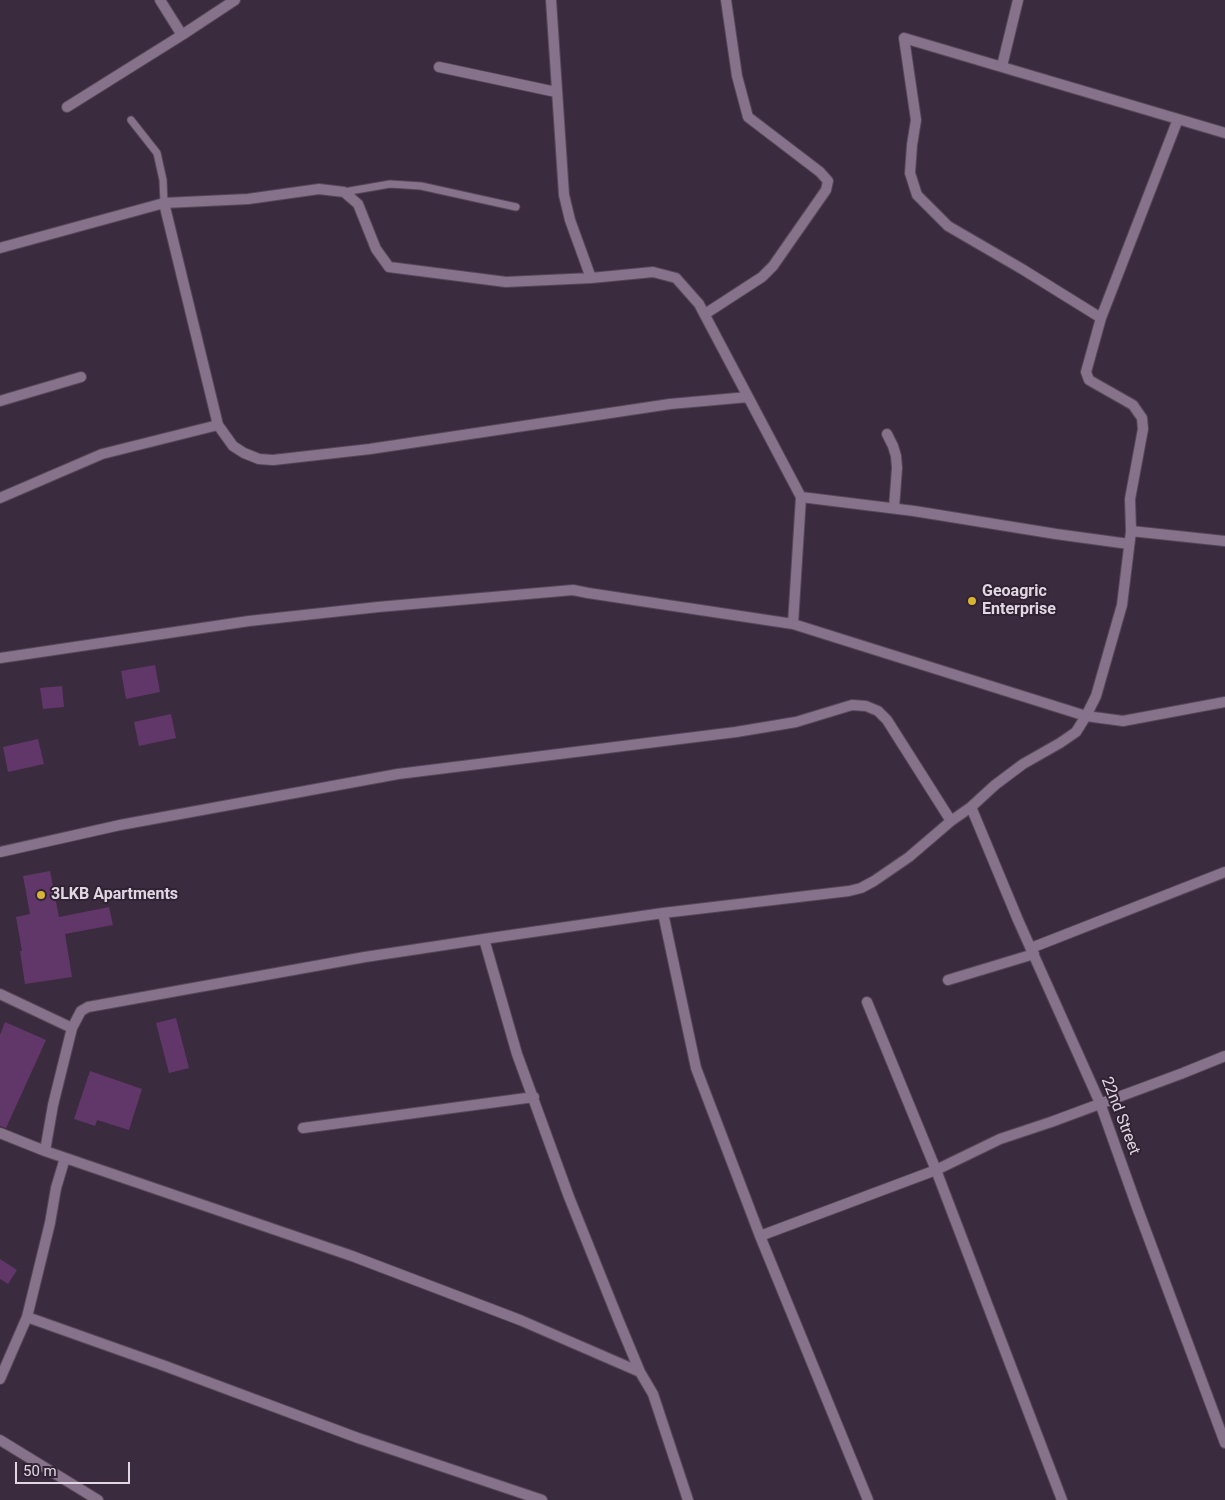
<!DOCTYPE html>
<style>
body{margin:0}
#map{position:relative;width:1225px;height:1500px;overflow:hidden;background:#3b2b3e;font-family:Roboto,sans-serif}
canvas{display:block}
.scale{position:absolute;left:15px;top:1462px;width:115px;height:22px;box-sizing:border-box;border:2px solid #e1d7e3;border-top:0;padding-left:6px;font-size:15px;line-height:18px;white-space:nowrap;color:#e1d7e3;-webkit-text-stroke:4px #312234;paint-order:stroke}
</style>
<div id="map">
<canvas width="1225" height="1500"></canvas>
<div class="scale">50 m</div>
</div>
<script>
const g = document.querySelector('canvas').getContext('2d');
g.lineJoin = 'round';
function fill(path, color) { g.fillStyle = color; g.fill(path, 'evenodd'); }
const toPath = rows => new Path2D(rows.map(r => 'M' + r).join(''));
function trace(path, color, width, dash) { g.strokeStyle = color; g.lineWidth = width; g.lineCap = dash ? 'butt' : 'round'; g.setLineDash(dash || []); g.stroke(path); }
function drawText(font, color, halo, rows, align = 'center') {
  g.font = font + ' Roboto,sans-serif'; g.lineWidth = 4; g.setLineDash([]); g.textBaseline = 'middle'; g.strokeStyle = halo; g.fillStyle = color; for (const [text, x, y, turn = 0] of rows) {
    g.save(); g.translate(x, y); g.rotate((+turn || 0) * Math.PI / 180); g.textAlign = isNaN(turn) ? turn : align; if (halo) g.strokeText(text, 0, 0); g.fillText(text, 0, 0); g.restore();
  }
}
const building = toPath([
 [155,665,160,692,126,699,121,671],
 [62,686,64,707,43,709,40,688],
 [171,714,176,738,139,746,134,722],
 [38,739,44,764,8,772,3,747],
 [50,871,59,917,109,907,113,925,65,934,72,977,25,984,20,951,22,951,16,917,30,914,23,876],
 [176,1018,189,1068,169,1073,156,1023],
 [5,1022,46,1040,6,1128,0,1126,0,1035],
 [90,1071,142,1089,129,1130,97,1120,95,1126,74,1119],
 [0,1259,17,1270,8,1284,0,1279]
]);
const lane = toPath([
 [131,120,157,153,163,180,164,203],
 [344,192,390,184,421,186,516,207]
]);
const street = toPath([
 [160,0,182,35],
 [551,0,564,195,570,220,591,278],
 [1002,66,1018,0],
 [439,67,556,92],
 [67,107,182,35,235,0],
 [164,203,218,425,233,446,244,453,259,459,273,460,370,449,670,404,748,397],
 [0,248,164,203,248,199,319,189,344,192,358,204,376,249,389,267,506,282,591,278,653,272,676,278,699,304,801,497,793,624],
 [705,314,762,277,773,266,826,190,828,181,820,172,748,117,737,76,726,0],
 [1101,318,1022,269,948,226,917,195,910,173,912,145,916,120,904,38,1225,133],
 [0,401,81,377],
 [887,434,893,446,896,456,897,468,894,508],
 [801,497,914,511,1056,534,1129,544],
 [0,498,102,454,218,425],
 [1131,531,1225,541],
 [0,658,249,621,378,607,573,590,588,593,793,624,1086,716,1123,721,1225,702],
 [971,807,1018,920,1100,1103,1137,1207,1225,1443],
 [0,852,120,825,398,774,736,732,796,722,852,705,866,706,878,711,887,720,951,821],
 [663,913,696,1068,760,1236,868,1500],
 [484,939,517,1054,569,1197,618,1319,640,1372,653,1394,688,1500],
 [1031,948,1225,872],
 [948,980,1034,954],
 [0,994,72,1028],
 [867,1002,936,1170,1062,1500],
 [303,1128,534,1097],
 [0,1133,45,1151,352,1256,520,1320,640,1372],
 [45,1151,53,1105,72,1028,81,1011,88,1007,365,957,484,939,663,913,849,891,861,888,874,881,909,857,951,821,971,807,995,785,1023,764,1060,743,1076,732,1086,716,1096,696,1122,605,1131,531,1130,499,1143,429,1142,418,1133,405,1089,380,1086,372,1101,318,1178,119],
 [65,1158,56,1188,50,1223,27,1317,165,1366,358,1438,542,1500],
 [760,1236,936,1170,1000,1139,1051,1122,1183,1073,1225,1056],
 [0,1379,27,1317],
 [0,1440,98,1500]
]);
const markers = [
 [972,601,5,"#d6b534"],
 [41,895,5,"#d6b534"]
];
const poiNames = [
 ["Geoagric",982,592],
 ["Enterprise",982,610],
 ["3LKB Apartments",51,895]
];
const streetNames = [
 ["22nd Street",1120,1116,69]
];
fill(building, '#613769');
trace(lane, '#564758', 9);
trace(street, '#564758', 12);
trace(lane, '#86728a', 7);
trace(street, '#86728a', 10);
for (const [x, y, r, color] of markers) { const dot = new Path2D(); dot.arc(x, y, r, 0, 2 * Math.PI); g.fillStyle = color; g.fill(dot); trace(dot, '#312234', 2); }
drawText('bold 16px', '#e1d7e3', '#312234', poiNames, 'left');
drawText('16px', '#e1d7e3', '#312234', streetNames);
</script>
